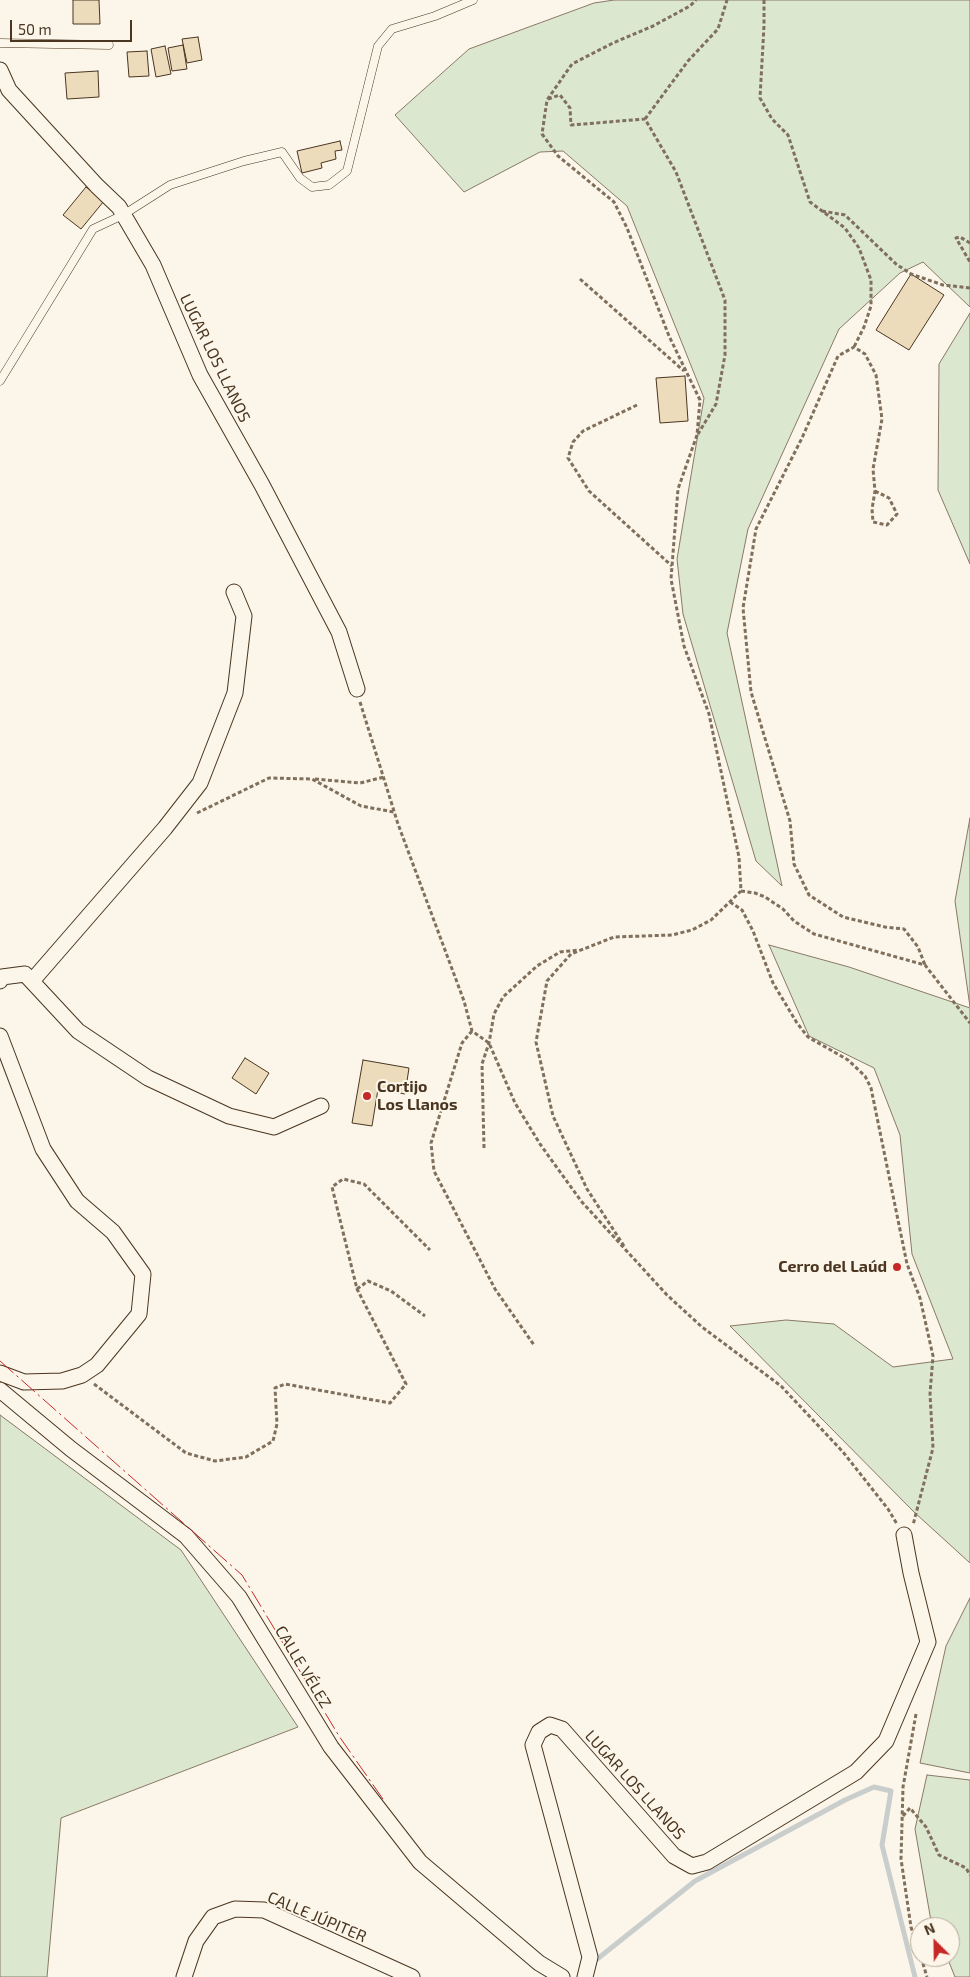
<!DOCTYPE html>
<meta charset="utf-8">
<style>
body{margin:0}
#map{position:relative;width:970px;height:1977px;overflow:hidden;background:#fbf6e9;font-family:"Exo 2",sans-serif}
canvas{display:block}
.north{position:absolute;left:910px;top:1917px;width:50px;height:50px;box-sizing:border-box;background:#fbf6e9;border:1px solid #b4a999;border-radius:50%;rotate:337deg;font-size:14px;font-weight:700;line-height:20px;text-align:center;color:#4a3520}
.north::after{content:'';display:block;margin:auto;width:18px;height:22px;background:#c62828;clip-path:polygon(50% 0,100% 100%,50% 72%,0 100%)}
.scale{position:absolute;left:10px;top:20px;width:122px;height:22px;box-sizing:border-box;border:2px solid #4a3520;border-top:0;padding-left:6px;font-size:15px;line-height:18px;white-space:nowrap;color:#4a3520;-webkit-text-stroke:4px #fbf6e9;paint-order:stroke}
</style>
<div id="map">
<canvas width="970" height="1977"></canvas>
<div class="north">N</div>
<div class="scale">50 m</div>
</div>
<script>
const g = document.querySelector('canvas').getContext('2d');
g.lineJoin = 'round';
function fill(path, color) { g.fillStyle = color; g.fill(path, 'evenodd'); }
const toPath = rows => new Path2D(rows.map(r => 'M' + r).join(''));
function trace(path, color, width, dash) { g.strokeStyle = color; g.lineWidth = width; g.lineCap = dash ? 'butt' : 'round'; g.setLineDash(dash || []); g.stroke(path); }
function drawText(font, color, halo, rows, align = 'center') {
  g.font = font + ' "Exo 2",sans-serif'; g.lineWidth = 4; g.setLineDash([]); g.textBaseline = 'middle'; g.strokeStyle = halo; g.fillStyle = color; for (const [text, x, y, turn = 0] of rows) {
    g.save(); g.translate(x, y); g.rotate((+turn || 0) * Math.PI / 180); g.textAlign = isNaN(turn) ? turn : align; if (halo) g.strokeText(text, 0, 0); g.fillText(text, 0, 0); g.restore();
  }
}
const green = toPath([
 [614,0,970,0,970,307,923,262,900,273,839,329,748,529,727,633,782,886,756,861,683,614,677,559,704,398,627,206,563,151,540,152,464,192,395,115,469,49,594,3,614,0],
 [970,313,970,564,938,490,939,364,970,313],
 [970,818,970,1007,955,901,970,818],
 [769,945,849,967,970,1008,970,1563,914,1512,730,1326,786,1320,834,1324,893,1367,953,1359,912,1254,900,1135,874,1068,809,1036,769,945],
 [0,1415,181,1550,298,1727,61,1818,47,1977,0,1977,0,1415],
 [970,1598,970,1773,920,1763,946,1646,970,1598],
 [927,1775,970,1780,970,1977,955,1977,947,1957,950,1957,950,1927,934,1927,931,1921,915,1829,927,1775]
]);
const stream = toPath([
 [596,1960,695,1881,845,1800,874,1787,891,1791,882,1845,915,1977]
]);
const building = toPath([
 [73,0,99,0,100,24,73,24,73,0],
 [198,37,202,60,187,63,182,39,198,37],
 [183,45,187,69,172,71,168,48,183,45],
 [165,46,171,74,156,77,151,49,165,46],
 [147,51,149,76,129,77,127,52,147,51],
 [98,71,99,97,67,99,65,73,98,71],
 [340,141,342,150,335,151,336,159,321,163,322,168,302,173,297,151,340,141],
 [86,187,104,201,81,229,63,215,86,187],
 [911,274,944,295,909,350,876,330,911,274],
 [685,376,688,421,660,423,656,378,685,376],
 [245,1058,269,1073,256,1094,232,1078,245,1058],
 [363,1060,409,1068,405,1094,378,1089,372,1126,352,1123,363,1060]
]);
const path = toPath([
 [764,0,764,26,760,98,772,119,788,135,810,202,845,228,859,248,871,280,871,306,864,327,854,347],
 [548,99,560,95,570,108,571,125,645,119,676,172,725,300,725,355,716,404,698,434],
 [645,119,688,61,718,29,727,0],
 [822,211,845,215,896,264,911,274,943,285,970,288],
 [970,243,960,237,956,238,970,262],
 [580,279,684,371],
 [637,405,583,431,573,442,568,458,589,491,672,566],
 [875,491,889,498,897,514,887,525,873,522,872,509,875,491,873,469,882,419,876,375,865,354,854,347,838,356,802,438,756,529,743,608,751,692,790,821,794,864,809,895,843,917,885,927,904,929,918,947,925,965],
 [360,702,398,824,464,1001,472,1031,489,1043,515,1103,540,1144,581,1201,667,1295,702,1327,781,1386,843,1452,888,1509,897,1524],
 [315,779,360,783,384,777],
 [197,813,269,778,312,779,361,806,394,812],
 [741,891,755,893,765,897,783,909,794,921,814,934,925,965,970,1023],
 [730,902,742,910,753,931,773,983,797,1023,808,1037,848,1060,865,1076,871,1088,907,1264,920,1298,933,1356,930,1394,933,1448,913,1525],
 [472,1031,462,1043,431,1143,434,1171,495,1289,534,1345],
 [484,1148,482,1064,489,1043,494,1014,503,997,537,966,560,952,579,950],
 [624,1246,587,1189,553,1116,536,1042,547,981,571,954,614,937,672,935,692,930,711,920,741,891,739,857,709,714,684,646,671,579,678,489,697,435,700,400,669,336,627,228,614,202,558,156,542,134,547,100,572,64,613,43,653,26,690,6,696,0],
 [357,1289,368,1281,391,1291,425,1316],
 [94,1384,186,1453,215,1461,246,1457,273,1441,277,1424,275,1388,285,1384,390,1403,406,1384,357,1289,332,1187,343,1179,364,1184,430,1250],
 [916,1714,903,1787,901,1859,911,1927,920,1955],
 [903,1816,910,1808,926,1827,939,1855,966,1868,970,1875],
 [921,1957,927,1977]
]);
const service = toPath([
 [0,43,109,45],
 [0,381,93,229,123,215,170,185,244,161,282,152,300,178,312,187,329,185,347,171,378,46,392,29,435,16,473,0]
]);
const minor = toPath([
 [0,70,9,90,97,186,119,207,153,265,200,375,262,485,339,632,357,689],
 [0,981,2,977,25,974,78,1031,148,1078,229,1116,274,1127,321,1106],
 [32,981,165,828,200,783,235,693,244,616,234,592],
 [0,1036,43,1149,77,1201,113,1232,143,1274,139,1314,97,1365,82,1375,62,1381,24,1382,0,1373],
 [0,1390,71,1449,186,1536,239,1597,331,1747,420,1862,539,1963,562,1977],
 [184,1977,196,1941,213,1917,235,1909,264,1910,412,1977],
 [585,1977,590,1957,533,1745,539,1732,550,1725,562,1729,674,1856,692,1866,707,1862,856,1772,886,1741,928,1642,911,1573,904,1535]
]);
const power = toPath([
 [0,1361,242,1575,339,1736,385,1802]
]);
const markers = [
 [367,1096,5,"#c62828"],
 [897,1267,5,"#c62828"]
];
const streetNames = [
 ["LUGAR LOS LLANOS",215,358,64],
 ["CALLE VÉLEZ",303,1667,59],
 ["LUGAR LOS LLANOS",635,1785,48],
 ["CALLE JÚPITER",317,1917,23]
];
const poiNames = [
 ["Cortijo",377,1087],
 ["Los Llanos",377,1105],
 ["Cerro del Laúd",887,1267,"right"]
];
fill(green, '#dce7d0');
trace(green, '#887966', 1);
trace(stream, '#c9cecd', 5);
fill(building, '#ecdcbc');
trace(building, '#4a3520', 1);
trace(service, '#4a3520', 9);
trace(minor, '#4a3520', 17);
trace(path, '#7f6f5c', 3, [4, 2.5]);
trace(service, '#fbf6e9', 8);
trace(minor, '#fbf6e9', 15);
trace(power, '#c62828', 1, [18, 4, 2.5, 4]);
for (const [x, y, r, color] of markers) { const dot = new Path2D(); dot.arc(x, y, r, 0, 2 * Math.PI); g.fillStyle = color; g.fill(dot); trace(dot, '#fbf6e9', 2); }
drawText('16px', '#4a3520', '#fbf6e9', streetNames);
drawText('bold 16px', '#4a3520', '#fbf6e9', poiNames, 'left');
</script>
